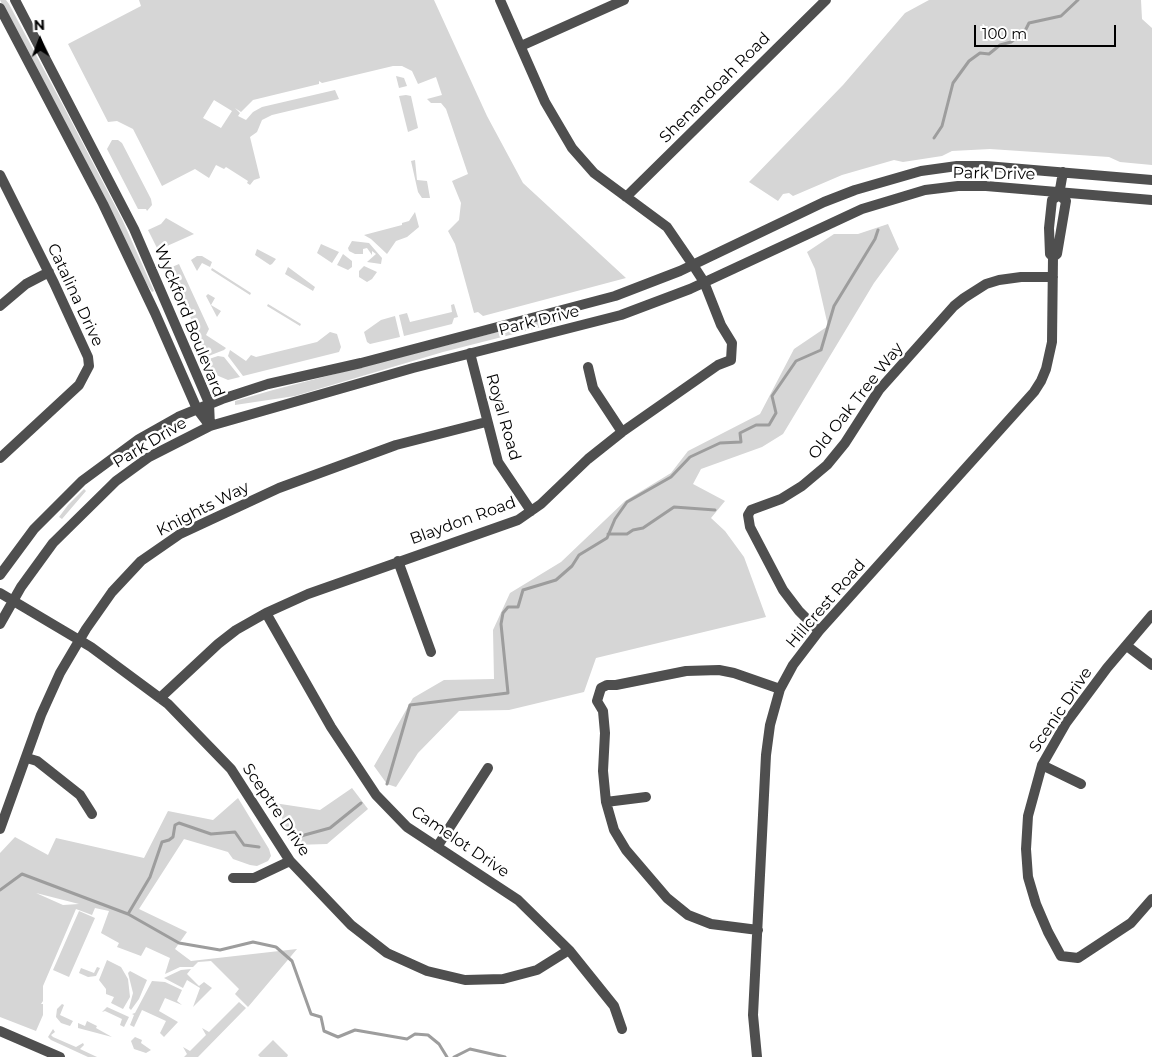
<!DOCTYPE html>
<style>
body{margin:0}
#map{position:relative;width:1152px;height:1057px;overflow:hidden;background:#fff;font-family:Montserrat,sans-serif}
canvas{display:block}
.north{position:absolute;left:15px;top:15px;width:50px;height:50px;-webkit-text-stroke:4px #fff;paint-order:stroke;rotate:358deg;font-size:14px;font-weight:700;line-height:20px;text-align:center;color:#000}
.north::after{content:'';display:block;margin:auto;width:18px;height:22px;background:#000;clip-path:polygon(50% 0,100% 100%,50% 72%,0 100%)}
.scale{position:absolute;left:974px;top:25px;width:142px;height:22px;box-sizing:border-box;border:2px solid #000;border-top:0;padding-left:6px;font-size:15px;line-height:18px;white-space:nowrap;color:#000;-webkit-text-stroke:4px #fff;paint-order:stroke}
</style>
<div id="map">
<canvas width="1152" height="1057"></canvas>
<div class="north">N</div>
<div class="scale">100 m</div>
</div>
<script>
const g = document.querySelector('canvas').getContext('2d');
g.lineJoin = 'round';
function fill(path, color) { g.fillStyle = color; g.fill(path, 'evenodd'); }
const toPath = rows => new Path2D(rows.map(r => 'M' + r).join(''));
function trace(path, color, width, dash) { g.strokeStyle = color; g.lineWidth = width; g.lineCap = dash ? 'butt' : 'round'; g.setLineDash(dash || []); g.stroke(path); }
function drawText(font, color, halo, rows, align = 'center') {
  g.font = font + ' Montserrat,sans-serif'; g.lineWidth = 5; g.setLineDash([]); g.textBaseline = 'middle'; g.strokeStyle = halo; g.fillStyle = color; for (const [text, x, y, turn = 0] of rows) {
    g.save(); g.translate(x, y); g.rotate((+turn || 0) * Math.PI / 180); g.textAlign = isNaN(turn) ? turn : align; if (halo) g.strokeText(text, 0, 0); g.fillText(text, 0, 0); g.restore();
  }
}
const green = toPath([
 [0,0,6,0,9,4,66,111,122,219,154,291,152,292,144,280,81,152],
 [139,0,434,0,487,116,523,183,626,278,483,316,478,312,474,313,455,244,448,231,459,220,461,203,452,181,468,174,446,109,441,103,431,103,427,99,442,95,436,77,418,84,412,71,402,66,393,66,322,83,319,81,319,84,253,100,241,112,235,108,240,113,238,116,246,120,253,112,262,107,335,90,339,99,272,115,262,120,257,132,250,137,260,178,254,180,250,185,247,183,248,181,226,167,224,169,216,165,209,178,195,169,162,186,133,129,117,121,108,122,68,44,141,6],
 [214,100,232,111,221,128,203,118],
 [929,0,1141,0,1142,19,1152,28,1152,165,1120,162,1109,157,990,149,952,151,942,156,903,162,894,160,842,175,793,196,789,193,783,194,778,201,749,182,843,85,905,13],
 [396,76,404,78,407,86,399,88],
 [406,95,411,96,418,128,408,132,399,96],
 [112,140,118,140,122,143,151,199,152,205,147,211,146,209,138,209,107,149],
 [415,160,417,180,427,181,430,198,422,198,418,192,411,161],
 [415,212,419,227,407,237,396,241,387,254,371,239,364,235,402,225,402,223,409,221],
 [166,218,194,234,158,250,148,230,161,224],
 [888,224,899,249,874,283,783,434,762,447,701,469,693,484,725,501,711,518,725,531,744,557,766,617,596,658,584,692,509,710,459,711,418,753,396,787,387,784,374,766,413,698,444,680,494,679,493,630,510,593,561,562,625,501,671,473,688,451,760,414,794,349,828,326,815,269,807,252,834,234,858,234],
 [352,241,369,243,382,258,381,264,367,262,376,254,372,251,372,255,367,248,363,249,363,254,355,254,349,251,348,248],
 [321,244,339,252,332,263,317,253],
 [257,249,276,259,272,264,270,265,255,255],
 [343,254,352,261,352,267,348,270,337,265],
 [197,256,202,256,212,262,210,267,202,263,197,271,191,260],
 [179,264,209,329,206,335,226,348,224,350,206,357,182,296,167,272,173,270,172,267],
 [364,266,377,272,372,279,367,282,359,277,359,271],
 [288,267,315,287,313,291,285,274],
 [212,268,251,293,250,295,211,270],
 [208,294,215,298,211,305,221,311,217,317,206,296],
 [268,304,301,324,300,326,267,306],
 [454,304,458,317,454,318,452,324,404,336,399,315,407,313,410,322,452,312,451,305],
 [571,313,572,317,557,323,443,352,295,396,235,405,235,401,273,390],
 [395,316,400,337,370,344,367,342,364,332,381,320],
 [330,332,337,334,341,347,339,352,243,376,228,356,230,350,246,361,251,355,256,357,317,342],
 [218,356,224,357,240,377,228,380,209,372,206,360],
 [84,489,86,491,62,519,59,517,68,505],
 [352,788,368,809,327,844,294,845,284,829,282,817,274,803,320,810],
 [238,798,269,849,271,856,268,861,257,866,250,865,233,859,228,852,184,839,139,909,187,932,175,949,191,961,297,949,248,1007,235,994,239,989,211,961,198,962,193,967,180,967,165,974,170,958,146,947,141,956,117,947,119,943,101,933,109,911,95,908,92,915,76,909,43,986,43,1001,41,1004,43,1004,43,1015,36,1031,0,1017,0,853,15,837,48,855,56,838,144,858,168,811,213,820],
 [36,893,79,904,63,905],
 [79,911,95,918,69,977,53,970],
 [107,960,121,967,128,979,130,997,123,1009,111,1003,114,997,106,994,106,989,99,980],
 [97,967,100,968,96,976,88,977,79,973,81,968,94,973],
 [191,969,187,974,199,986,204,982,212,988,193,1007,200,988,187,980,183,988,164,978,181,970],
 [130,971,147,980,139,999,131,1010,129,1008,133,993,128,973],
 [152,981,165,982,182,990,177,1001,182,1005,165,998,159,1011,178,1022,164,1037,160,1033,166,1021,142,1010,134,1027,130,1025,134,1015,132,1014,135,1013],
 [239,1002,246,1008,198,1057,184,1057,187,1054,183,1047,190,1051,206,1035,202,1028,209,1032],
 [62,1004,64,1005,60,1015,73,1021,70,1026,61,1023,56,1017,57,1009],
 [107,1007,129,1017,124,1027,120,1025,122,1019,105,1011,102,1012],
 [87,1021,97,1026,96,1028,112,1037,78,1028,78,1023,85,1026],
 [53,1029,55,1032,51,1035,53,1037,76,1047,83,1043,84,1045,80,1049,97,1057,88,1057,51,1040,48,1037],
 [135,1037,142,1040,141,1043,151,1050,146,1053,134,1049,131,1041],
 [273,1040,288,1055,287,1057,260,1057,258,1055]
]);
const stream = toPath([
 [934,138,942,126,953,83,969,61,980,53,989,54,1000,45,1011,42,1025,31,1029,23,1061,16,1078,0],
 [608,534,627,534,633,530,643,528,674,507,715,510],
 [387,784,410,705,508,693,501,624,503,613,508,607,518,607,523,590,556,580,572,566,579,555,607,538,615,519,627,502,671,477,690,457,720,443,741,442,740,433,756,425,769,425,776,413,772,396,796,361,821,350,834,306,875,239,878,230],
 [290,839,330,828,361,803],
 [0,890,22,874,128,914,179,943,220,950,253,942,276,947,292,961,311,1014,321,1017,324,1031,338,1037,355,1030,407,1039,415,1034,428,1035,439,1044,447,1057],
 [128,914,150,877,162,842,169,840,173,837,175,825,179,823,211,834,235,832,244,845,259,847],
 [454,1057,470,1049,505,1057]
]);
const minor = toPath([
 [15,0,134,229,209,403,210,426],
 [0,8,103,204,155,313,197,409,210,426],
 [521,46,624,0],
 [0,175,54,283,88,357,89,366,79,385,0,458],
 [626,197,826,0],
 [1053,257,1057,254,1066,201,1059,195],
 [0,306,26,284,49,272],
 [470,353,498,462,531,511],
 [588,367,593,388,622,432],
 [398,561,431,652],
 [0,575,34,529,82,481,139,439,178,417,222,399,268,384,361,363,615,296,680,271,824,202,855,190,921,171,957,166,986,166,1152,180],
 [0,593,91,647,168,704,231,769,290,861,351,925,387,953,427,971,465,980,503,979,537,970,569,950],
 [266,613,331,727,376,795,407,827,518,900,569,950,614,1006,622,1029],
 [1152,615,1107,668,1066,723,1042,765,1028,816,1026,849,1028,877,1036,904,1048,932,1061,956,1078,958,1131,923,1152,899],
 [0,624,21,587,53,543,116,481,149,457,210,426,413,368,621,315,690,289,862,209,925,190,958,186,986,186,1152,200],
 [819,631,799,611,783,590,750,527,748,515,751,510,781,499,802,486,827,465,845,443,879,390,954,306,964,298,986,284,999,280,1021,277,1053,277],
 [1127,646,1152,665],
 [160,698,218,644,236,630,266,613,308,594,518,520,541,504,588,459,622,432,718,365,731,360,732,343,721,325,704,282,693,265,667,227,594,173,572,148,545,102,500,0],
 [27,758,37,761,80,795,92,814],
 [1042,765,1081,784],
 [606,802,646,797],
 [0,829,41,715,60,673,86,629,112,592,141,561,180,534,279,488,396,445,486,422],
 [437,847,488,768],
 [233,878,254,878,290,861],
 [758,930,711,924,688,915,667,898,626,850,614,830,606,802,603,771,605,733,603,711,597,701,601,688,607,685,616,685,686,671,719,670,734,673,780,689],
 [0,1031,60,1057],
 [757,1057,753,1015,766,755,770,725,780,689,793,665,819,631,1034,392,1041,381,1046,369,1052,342,1053,257,1050,254,1049,228,1052,200,1059,195,1063,172]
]);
const streetNames = [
 ["Shenandoah Road",715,88,-45],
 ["Park Drive",994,174,1],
 ["Catalina Drive",75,295,65],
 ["Wyckford Boulevard",189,321,68],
 ["Park Drive",539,321,-14],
 ["Old Oak Tree Way",856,401,-52],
 ["Royal Road",503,417,74],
 ["Park Drive",150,443,-31],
 ["Knights Way",203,509,-27],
 ["Blaydon Road",463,521,-20],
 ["Hillcrest Road",826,604,-49],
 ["Scenic Drive",1061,710,-56],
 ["Sceptre Drive",276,810,56],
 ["Camelot Drive",460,842,34]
];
fill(green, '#d6d6d6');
trace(stream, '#9d9d9d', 3);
trace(minor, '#4f4f4f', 10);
drawText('16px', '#000', '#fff', streetNames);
</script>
